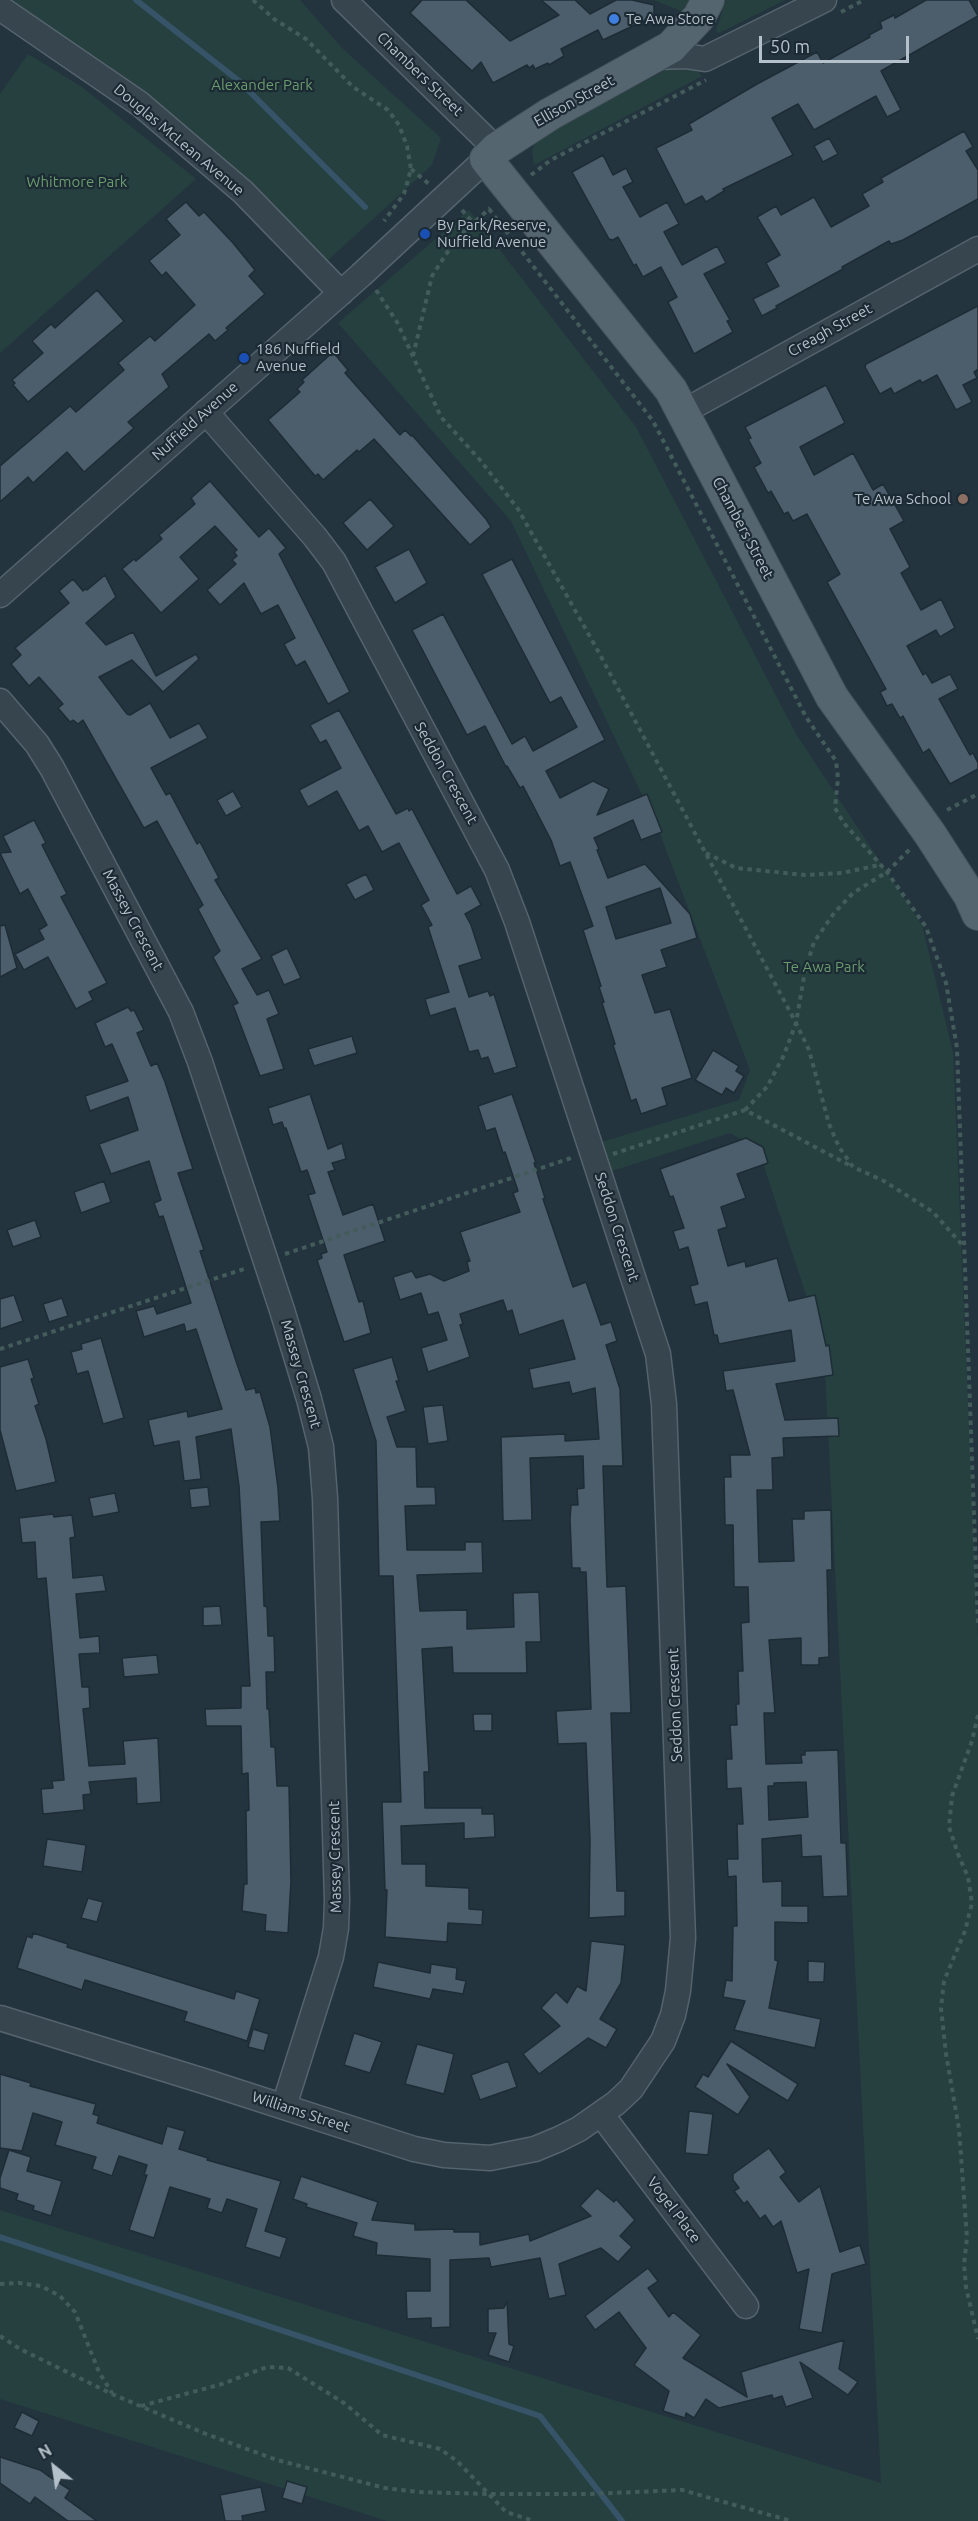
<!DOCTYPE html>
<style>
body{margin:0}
#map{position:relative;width:978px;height:2521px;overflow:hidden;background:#23343f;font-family:Ubuntu,sans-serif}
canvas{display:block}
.north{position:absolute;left:24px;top:2437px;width:60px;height:60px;-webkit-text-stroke:4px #1c2a34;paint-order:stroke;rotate:330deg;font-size:16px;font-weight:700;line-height:24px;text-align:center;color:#b4c0ca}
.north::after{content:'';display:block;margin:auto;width:21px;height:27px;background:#b4c0ca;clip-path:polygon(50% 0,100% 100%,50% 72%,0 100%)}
.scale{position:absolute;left:759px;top:36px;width:150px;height:27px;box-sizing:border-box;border:3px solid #b4c0ca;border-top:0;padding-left:8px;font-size:18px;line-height:21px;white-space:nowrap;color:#b4c0ca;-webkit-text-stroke:4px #1c2a34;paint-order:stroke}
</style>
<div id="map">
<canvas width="978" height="2521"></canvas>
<div class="north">N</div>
<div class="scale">50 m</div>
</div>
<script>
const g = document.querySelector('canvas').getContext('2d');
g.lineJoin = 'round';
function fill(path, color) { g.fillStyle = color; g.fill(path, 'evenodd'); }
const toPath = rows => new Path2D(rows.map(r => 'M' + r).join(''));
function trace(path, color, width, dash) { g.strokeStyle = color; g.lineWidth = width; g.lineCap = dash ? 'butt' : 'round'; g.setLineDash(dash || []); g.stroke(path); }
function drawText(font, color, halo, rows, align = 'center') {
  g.font = font + ' Ubuntu,sans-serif'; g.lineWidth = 4.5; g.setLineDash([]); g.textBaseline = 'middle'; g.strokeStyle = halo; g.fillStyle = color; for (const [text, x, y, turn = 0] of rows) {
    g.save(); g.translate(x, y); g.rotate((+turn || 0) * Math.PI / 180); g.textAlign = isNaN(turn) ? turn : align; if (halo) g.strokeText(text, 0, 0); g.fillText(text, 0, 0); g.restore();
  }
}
const green = toPath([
 [11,0,300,0,342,48,441,138,432,165,326,262,153,108],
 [654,0,691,0,681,11],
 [726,0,785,0,719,33,716,31],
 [28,54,82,87,196,179,0,353,0,94],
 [679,63,695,68,702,76,534,165,532,151,538,138],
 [469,210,636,427,796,734,922,925,953,1052,978,1638,978,2521,387,2521,0,2399,0,2210,881,2483,824,1350,758,1148,730,1133,612,1171,602,1142,739,1100,750,1070,657,826,511,521,338,323]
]);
const stream = toPath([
 [136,0,239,81,365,207],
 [0,2237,540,2416,622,2521]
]);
const building = toPath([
 [422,0,466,0,510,41,559,15,541,0,575,0,590,14,616,0,632,0,654,5,654,16,603,40,598,30,561,49,564,56,549,65,548,63,535,69,533,65,529,68,527,65,493,83,481,62,472,71,410,13,422,0],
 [926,0,969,0,978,16,881,71,901,110,887,117,876,96,814,130,798,104,772,118,793,155,723,189,724,191,706,202,702,196,685,205,656,148,692,130,689,124,757,84,817,52,823,63,870,37,869,35,882,28,880,22,894,15,895,18,926,0],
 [964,131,973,147,966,151,978,170,978,199,903,240,891,244,889,241,842,267,843,269,776,306,777,308,762,316,753,299,779,286,766,263,780,255,757,217,776,206,781,215,814,197,831,227,869,206,862,194,883,182,881,178,964,131],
 [829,138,838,154,823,162,814,146,829,138],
 [603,155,613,175,626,168,633,182,623,187,640,217,667,202,679,224,664,232,682,265,717,246,726,263,704,274,730,320,727,321,733,332,694,354,668,302,677,297,661,267,643,277,636,264,634,266,618,237,613,240,609,239,572,172,603,155],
 [186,202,199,216,204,212,233,243,255,270,249,276,265,294,226,328,228,330,215,341,209,334,162,374,169,387,128,422,134,428,84,472,67,452,33,483,28,477,0,502,0,466,70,406,76,412,124,370,118,363,150,336,155,341,195,305,166,272,162,276,149,261,180,235,166,219,186,202],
 [97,290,124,321,28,402,13,385,15,383,12,380,43,353,32,341,51,324,55,328,97,290],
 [978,306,978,369,974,372,977,378,963,385,972,402,956,410,937,375,922,383,920,380,894,394,891,388,880,394,865,367,866,364,978,306],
 [333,352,348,370,345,373,400,435,405,430,411,436,412,435,486,519,491,527,470,545,374,439,359,452,357,450,323,480,318,474,315,476,268,420,300,392,297,389,304,382,302,380,333,352],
 [826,385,845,423,800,447,814,475,853,453,873,490,883,484,904,521,890,529,910,567,901,573,921,610,941,599,955,628,940,637,936,630,907,646,923,675,926,673,932,683,950,674,958,689,939,699,970,755,973,753,978,763,978,769,950,784,929,749,923,753,903,716,900,718,892,704,887,706,880,692,886,689,827,582,840,574,807,514,793,521,788,512,784,514,771,491,768,493,754,467,761,463,748,439,751,438,745,427,826,385],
 [210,481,259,537,269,528,286,548,279,554,350,692,328,704,305,661,296,666,284,644,295,638,278,605,261,614,244,583,220,605,207,590,236,564,232,560,237,556,234,552,237,550,215,526,180,557,199,579,161,613,122,569,134,559,136,561,162,539,159,535,195,504,191,498,210,481],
 [370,499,394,526,367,550,343,523,370,499],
 [409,549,427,583,395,603,375,567,409,549],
 [512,559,605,740,546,771,560,798,593,781,609,789,597,815,647,794,662,832,641,840,633,820,594,838,599,849,597,850,608,878,645,864,690,914,697,938,661,950,667,967,642,975,655,1013,670,1009,692,1078,662,1088,667,1105,641,1114,636,1099,631,1101,613,1045,615,1044,602,1003,604,1002,599,987,601,986,583,930,593,926,570,862,560,866,551,840,523,786,520,788,507,766,506,767,485,726,467,735,412,630,443,614,512,744,525,736,533,751,577,727,561,697,550,703,482,574,512,559],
 [660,888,671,923,616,939,606,907,660,888],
 [105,575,116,597,86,623,106,645,133,632,156,676,196,654,199,659,163,692,132,660,99,677,127,714,130,715,150,703,170,738,199,723,208,738,151,768,166,795,170,793,197,844,200,842,219,878,215,880,262,959,242,969,257,995,269,990,279,1014,267,1019,284,1069,260,1076,233,1005,238,1003,213,957,220,951,198,909,203,905,157,821,144,828,83,720,78,724,73,720,70,722,58,708,63,704,39,677,29,686,11,664,21,655,15,648,69,603,59,591,73,579,83,591,85,589,87,590,105,575],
 [339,710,396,814,408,808,409,811,412,809,457,894,471,886,481,905,465,914,471,925,482,959,459,966,469,997,488,991,490,996,494,994,517,1067,494,1074,488,1057,481,1059,478,1050,469,1052,455,1008,430,1016,425,999,449,992,428,927,432,925,421,905,429,900,399,843,382,852,368,826,359,831,337,791,308,807,299,790,341,768,326,740,320,743,310,725,339,710],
 [233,791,242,807,226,816,217,800,233,791],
 [34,820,46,843,42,845,67,894,61,897,107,983,89,992,93,1000,76,1009,48,957,24,970,15,954,44,939,39,930,47,925,28,889,20,894,0,853,11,852,3,836,34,820],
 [366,874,374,890,355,900,346,884,366,874],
 [5,925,17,968,0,977,0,926,5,925],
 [287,948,301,978,284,985,271,956,287,948],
 [128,1007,131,1011,134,1010,144,1030,137,1033,151,1066,157,1063,165,1082,193,1169,178,1173,204,1250,200,1251,236,1361,246,1390,255,1388,256,1393,260,1392,270,1427,278,1488,280,1521,261,1522,264,1606,267,1607,268,1636,274,1636,275,1672,266,1672,267,1709,269,1709,271,1747,275,1747,277,1786,289,1786,291,1881,288,1933,265,1931,266,1915,242,1911,244,1884,247,1884,246,1811,249,1810,248,1773,242,1774,241,1726,206,1726,205,1709,241,1708,241,1686,250,1686,239,1486,231,1429,196,1437,201,1479,184,1481,179,1441,154,1446,148,1420,187,1411,188,1417,222,1409,196,1329,186,1332,184,1324,144,1337,136,1311,154,1306,157,1314,191,1303,163,1216,159,1217,154,1203,161,1200,149,1161,111,1174,99,1144,138,1130,128,1097,90,1111,85,1096,128,1081,112,1044,105,1047,95,1023,128,1007],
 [352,1036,357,1053,314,1066,308,1049,352,1036],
 [713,1050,739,1066,736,1071,744,1076,734,1093,726,1088,722,1095,695,1080,713,1050],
 [310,1094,328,1149,342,1143,346,1159,332,1163,335,1170,328,1172,343,1215,373,1204,385,1241,344,1255,359,1302,363,1301,371,1333,344,1342,317,1260,322,1258,321,1254,327,1252,308,1195,315,1193,307,1170,301,1172,286,1128,284,1128,282,1122,273,1125,268,1108,310,1094],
 [512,1094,536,1163,534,1163,545,1198,543,1199,573,1287,586,1282,601,1325,611,1322,617,1341,606,1345,620,1389,623,1466,603,1466,607,1587,626,1586,631,1713,611,1713,617,1891,625,1891,625,1916,589,1918,590,1840,586,1743,558,1744,556,1711,591,1709,586,1572,580,1572,580,1568,572,1568,570,1519,571,1505,578,1505,577,1489,584,1488,583,1456,530,1458,532,1520,503,1521,501,1437,565,1434,565,1441,599,1439,595,1388,572,1394,569,1382,533,1389,529,1369,575,1359,563,1320,519,1335,512,1310,507,1312,503,1300,460,1314,463,1324,460,1325,470,1357,428,1372,421,1348,447,1340,438,1312,428,1315,421,1293,400,1300,393,1277,412,1271,416,1278,430,1274,444,1281,469,1271,467,1262,470,1261,460,1232,520,1212,513,1193,518,1191,505,1152,503,1153,495,1128,486,1131,478,1106,512,1094],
 [746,1138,763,1147,768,1163,737,1174,746,1198,721,1207,727,1227,718,1230,728,1266,745,1261,746,1267,777,1258,789,1301,815,1295,826,1346,829,1345,833,1375,776,1384,785,1420,838,1418,839,1436,783,1438,784,1457,772,1458,773,1490,757,1490,759,1562,794,1561,792,1519,804,1519,804,1511,831,1510,832,1570,827,1570,829,1657,819,1658,819,1665,801,1665,801,1638,769,1640,775,1713,764,1713,766,1764,802,1763,801,1755,805,1755,805,1751,838,1750,841,1843,846,1843,848,1896,823,1897,821,1856,802,1857,801,1835,762,1839,763,1882,782,1881,782,1906,808,1906,808,1923,775,1922,775,1960,778,1961,769,2008,821,2019,815,2048,734,2030,745,2001,723,1997,726,1980,732,1981,733,1926,737,1926,736,1876,728,1877,727,1859,738,1859,737,1824,743,1824,741,1788,727,1789,726,1759,732,1759,730,1725,737,1725,736,1704,739,1704,738,1671,743,1671,741,1623,749,1622,748,1587,734,1587,733,1525,725,1525,724,1477,731,1477,730,1455,750,1455,733,1390,726,1391,723,1371,795,1361,791,1330,719,1344,717,1335,714,1335,707,1302,695,1305,690,1286,698,1284,688,1247,679,1250,673,1231,684,1228,673,1196,670,1197,660,1169,746,1138],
 [806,1782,808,1817,769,1820,768,1786,774,1786,774,1783,806,1782],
 [104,1181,111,1202,81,1213,74,1192,104,1181],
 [35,1220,41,1237,13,1247,7,1230,35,1220],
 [14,1295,23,1321,0,1329,0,1299,14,1295],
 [62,1298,68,1316,49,1322,43,1304,62,1298],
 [101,1338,124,1418,103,1424,88,1371,77,1374,71,1352,82,1349,81,1344,101,1338],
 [392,1357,399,1381,396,1381,406,1411,387,1417,397,1447,416,1447,417,1487,435,1487,436,1505,405,1506,407,1550,465,1550,465,1542,482,1542,483,1573,417,1575,420,1611,467,1610,467,1629,514,1627,513,1593,539,1592,541,1642,526,1642,527,1673,453,1673,452,1647,422,1649,429,1772,424,1772,425,1808,482,1808,482,1814,494,1814,495,1837,464,1839,464,1823,401,1826,402,1864,426,1864,426,1886,469,1888,469,1909,483,1910,482,1925,448,1923,447,1942,385,1937,387,1890,385,1890,382,1802,401,1802,393,1576,379,1576,376,1441,353,1369,392,1357],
 [28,1359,34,1378,31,1379,39,1404,35,1406,46,1439,56,1482,16,1491,0,1430,0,1367,28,1359],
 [443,1405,448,1441,428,1444,423,1407,443,1405],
 [208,1487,210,1506,191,1508,189,1489,208,1487],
 [115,1493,119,1512,93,1517,89,1498,115,1493],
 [53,1514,54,1517,72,1515,75,1537,70,1538,73,1578,103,1575,106,1591,76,1594,80,1638,99,1636,100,1653,79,1654,82,1687,89,1687,90,1708,83,1709,89,1766,125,1764,123,1741,158,1738,161,1802,137,1804,136,1778,89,1782,91,1794,83,1795,84,1810,43,1814,41,1789,53,1788,52,1781,64,1780,46,1578,37,1579,35,1542,22,1543,19,1518,53,1514],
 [220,1606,222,1625,203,1626,203,1607,220,1606],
 [157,1655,159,1674,124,1677,122,1658,157,1655],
 [473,1714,492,1714,492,1731,474,1731,473,1714],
 [47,1839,86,1845,82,1872,43,1866,47,1839],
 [88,1898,103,1902,97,1922,81,1918,88,1898],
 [33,1933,68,1944,67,1947,234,1999,236,1991,260,1999,247,2041,184,2021,187,2012,85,1980,82,1990,17,1968,27,1936,32,1938,33,1933],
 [591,1941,625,1945,621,1983,600,2019,617,2029,606,2048,588,2038,539,2074,523,2054,560,2026,541,2008,556,1992,567,2003,577,1986,586,1991,591,1941],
 [808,1961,825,1962,824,1982,808,1982,808,1961],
 [378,1962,430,1973,431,1964,457,1968,456,1979,466,1981,463,1994,433,1989,430,1999,373,1987,378,1962],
 [253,2029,269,2034,264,2051,248,2047,253,2029],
 [354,2033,382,2042,370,2073,344,2065,354,2033],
 [731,2041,798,2084,788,2101,727,2064,750,2097,738,2115,695,2087,703,2074,708,2077,731,2041],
 [417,2044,454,2054,444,2094,405,2084,417,2044],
 [508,2061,517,2087,480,2100,471,2075,508,2061],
 [0,2074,31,2083,30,2086,96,2104,93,2114,99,2116,97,2123,162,2144,167,2126,185,2131,179,2149,208,2158,207,2160,281,2181,265,2231,287,2238,280,2258,245,2247,257,2209,227,2199,222,2213,207,2208,210,2199,170,2187,154,2238,129,2230,147,2175,144,2175,147,2165,119,2156,112,2176,92,2169,96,2157,55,2145,62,2122,33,2113,22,2151,0,2148,0,2074],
 [689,2111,713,2114,708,2155,685,2153,689,2111],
 [769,2148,786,2172,780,2177,799,2202,820,2186,840,2252,860,2245,866,2264,832,2274,822,2333,799,2329,809,2269,797,2273,781,2221,773,2227,765,2215,760,2219,747,2201,744,2204,734,2191,739,2188,733,2180,733,2174,769,2148],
 [9,2150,31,2157,27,2171,62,2181,51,2216,33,2210,34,2206,16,2200,18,2194,0,2188,0,2178,9,2150],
 [301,2176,378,2202,372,2220,415,2224,415,2230,454,2229,454,2232,480,2232,480,2245,529,2234,530,2241,591,2216,580,2206,597,2188,614,2202,616,2199,635,2220,620,2236,632,2247,618,2262,601,2248,559,2264,566,2295,549,2299,540,2258,491,2267,489,2258,450,2260,450,2327,431,2328,431,2318,407,2319,406,2291,430,2291,430,2259,376,2255,377,2243,353,2236,357,2223,306,2207,307,2204,293,2199,301,2176],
 [648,2268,658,2281,648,2288,669,2317,673,2312,701,2335,683,2358,747,2397,741,2372,844,2340,839,2369,858,2382,848,2395,800,2362,813,2398,786,2407,782,2396,773,2399,772,2395,719,2408,706,2399,694,2418,686,2413,685,2418,663,2411,669,2391,634,2365,646,2348,619,2312,595,2330,585,2316,648,2268],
 [507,2301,509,2344,514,2346,509,2362,488,2355,496,2333,488,2333,488,2309,504,2308,507,2301],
 [22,2412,39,2421,32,2436,14,2428,22,2412],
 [0,2457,40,2470,47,2475,70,2490,65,2498,97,2521,68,2521,35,2497,30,2504,0,2483,0,2457],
 [287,2481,307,2487,302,2504,282,2498,287,2481],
 [261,2487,266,2511,242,2516,243,2521,225,2521,220,2495,261,2487]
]);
const path = toPath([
 [253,0,274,19,306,39,353,87,388,110,399,125,407,146,411,169,404,194,384,221],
 [841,12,864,0],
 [411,169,429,184],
 [531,175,551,160,706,80],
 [489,209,653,421,806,717,836,761,838,778,835,808,843,822,887,872,926,927,946,983,957,1048,978,1624],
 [462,210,473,223],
 [376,290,397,322,441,417,480,460,518,509,598,651,796,1023,809,1050,829,1124,839,1147,853,1167,884,1181,933,1212,964,1247],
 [413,356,432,276,456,239,490,208],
 [947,810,978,794],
 [706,853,736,868,805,875,842,873,879,865],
 [745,1110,767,1087,784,1055,796,1023,805,971,814,942,834,913,853,893,887,872,912,847],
 [613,1154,745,1110,851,1166],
 [285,1254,574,1157],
 [0,1349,247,1268],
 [978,1715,972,1741,952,1796,949,1827,958,1854,968,1877,972,1903,965,1931,944,1981,941,2008,946,2054,959,2129,967,2238,964,2264,966,2287,978,2339],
 [0,2284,19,2283,41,2286,60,2296,75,2312,99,2372,112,2393],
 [0,2336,20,2349,112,2394,206,2434,277,2460,385,2488,419,2492,490,2494,589,2494,682,2490,791,2521],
 [141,2406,222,2384,267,2367,288,2368,344,2403,382,2435,440,2449,457,2461,506,2512,534,2521]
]);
const minor = toPath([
 [344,0,496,149],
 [0,8,140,104,243,192,341,293],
 [655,57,685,56,705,59,824,0],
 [683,412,978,249],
 [0,595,361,275,486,159],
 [0,701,37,744,52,768,181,1012,200,1062,282,1310,309,1399,321,1447,325,1498,337,1900,336,1928,331,1957,284,2106],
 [0,2018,210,2083,414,2149,444,2155,490,2158,535,2149,559,2139,579,2129,616,2103,631,2089,663,2041,673,2015,678,1991,683,1938,664,1404,658,1354,517,922,497,870,334,562,315,537,206,412],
 [601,2114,746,2306]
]);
const major = toPath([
 [708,0,699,17,671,47,550,114,496,149,486,159,671,390,832,697,930,834,970,896,978,914]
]);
const markers = [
 [614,19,6,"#3f7fe0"],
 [425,234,6,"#1a4fb4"],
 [244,358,6,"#1a4fb4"],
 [963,499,6,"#8d6e63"]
];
const poiNames = [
 ["Te Awa Store",626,19],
 ["By Park/Reserve,",437,225],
 ["Nuffield Avenue",437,242],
 ["186 Nuffield",256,349],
 ["Avenue",256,366],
 ["Te Awa School",951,499,"right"]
];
const streetNames = [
 ["Chambers Street",420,74,44],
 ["Ellison Street",574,101,-29],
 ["Douglas McLean Avenue",179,140,40],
 ["Creagh Street",830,330,-29],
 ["Nuffield Avenue",195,421,-42],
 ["Chambers Street",743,528,62],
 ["Seddon Crescent",446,773,61],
 ["Massey Crescent",133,920,62],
 ["Seddon Crescent",617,1227,72],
 ["Massey Crescent",301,1374,74],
 ["Seddon Crescent",675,1705,-92],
 ["Massey Crescent",335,1857,-91],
 ["Williams Street",301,2112,18],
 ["Vogel Place",674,2210,53]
];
const parkNames = [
 ["Alexander Park",262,85],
 ["Whitmore Park",77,182],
 ["Te Awa Park",824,967]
];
fill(green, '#25403f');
trace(stream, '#365367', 6);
fill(building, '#4c5e6b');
trace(building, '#1e2c36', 1.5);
trace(minor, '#55636d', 27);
trace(major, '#44515b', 34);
trace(path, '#435c5b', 4, [4.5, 4.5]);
trace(minor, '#37454f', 24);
trace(major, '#55656f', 32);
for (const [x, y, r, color] of markers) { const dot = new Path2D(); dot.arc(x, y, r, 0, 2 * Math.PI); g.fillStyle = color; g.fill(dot); trace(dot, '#1c2a34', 2); }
drawText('15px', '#b4c0ca', '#1c2a34', poiNames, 'left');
drawText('15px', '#b4c0ca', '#1c2a34', streetNames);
drawText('15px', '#6a9c6d', '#1c2a34', parkNames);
</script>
